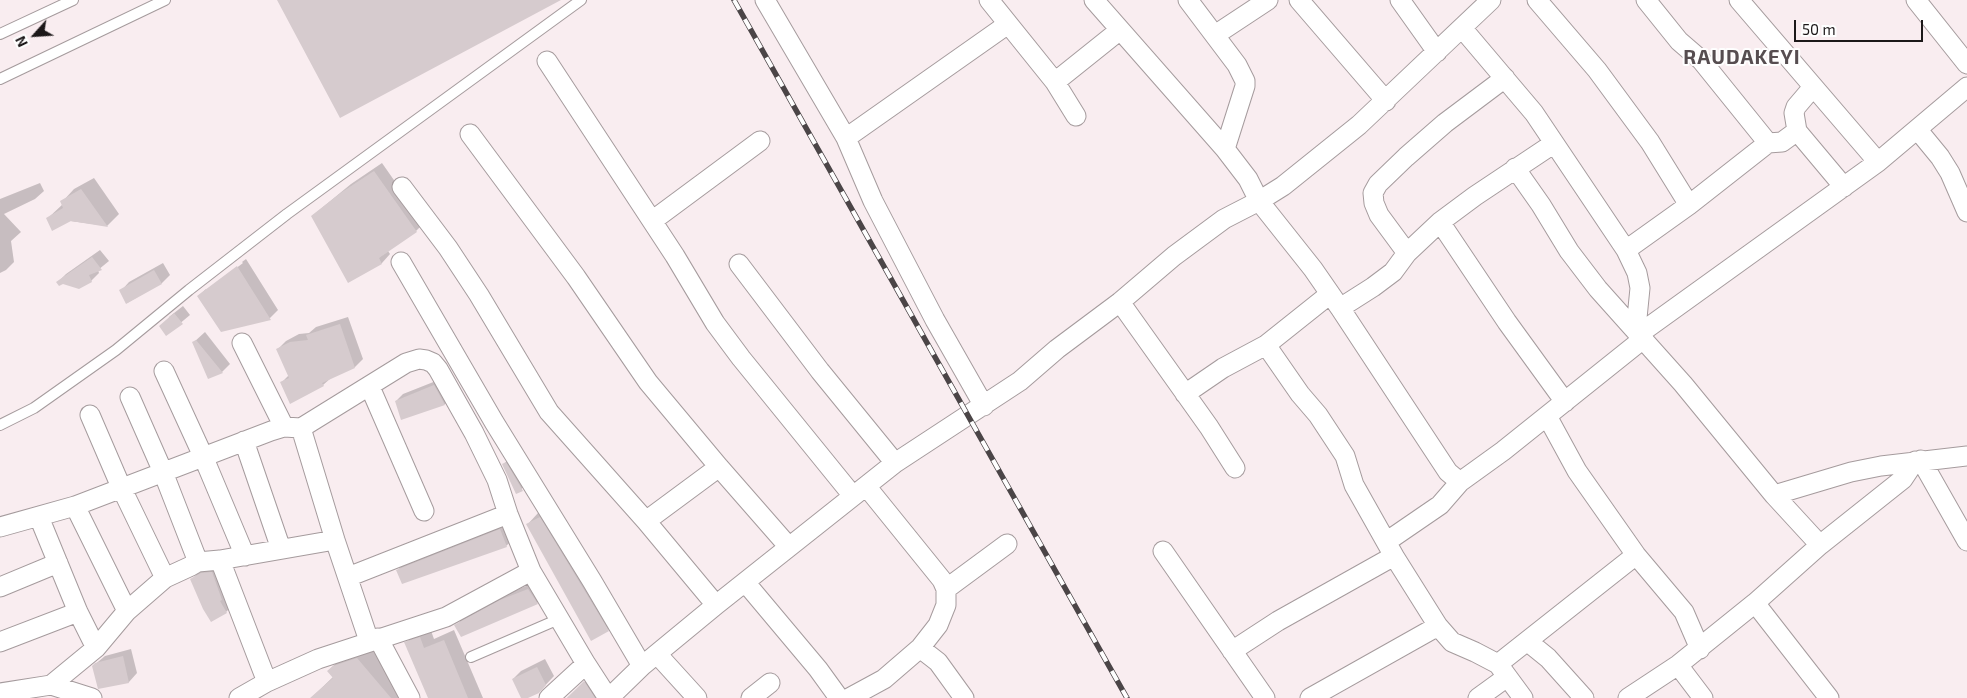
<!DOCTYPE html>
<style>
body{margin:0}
#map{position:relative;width:1967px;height:698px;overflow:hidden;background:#f9edf0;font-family:"Exo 2",sans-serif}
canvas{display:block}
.north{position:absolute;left:10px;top:10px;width:50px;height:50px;-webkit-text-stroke:4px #fefefe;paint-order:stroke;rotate:244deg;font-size:14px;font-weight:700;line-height:20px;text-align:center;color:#1c1819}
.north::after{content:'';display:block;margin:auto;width:18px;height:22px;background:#1c1819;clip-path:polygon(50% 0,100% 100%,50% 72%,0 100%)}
.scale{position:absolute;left:1794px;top:20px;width:129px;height:22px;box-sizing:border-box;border:2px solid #1c1819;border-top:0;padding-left:6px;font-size:15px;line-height:18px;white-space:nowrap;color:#1c1819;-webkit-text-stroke:4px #fefefe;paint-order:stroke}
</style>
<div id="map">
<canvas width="1967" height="698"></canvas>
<div class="north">N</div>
<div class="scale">50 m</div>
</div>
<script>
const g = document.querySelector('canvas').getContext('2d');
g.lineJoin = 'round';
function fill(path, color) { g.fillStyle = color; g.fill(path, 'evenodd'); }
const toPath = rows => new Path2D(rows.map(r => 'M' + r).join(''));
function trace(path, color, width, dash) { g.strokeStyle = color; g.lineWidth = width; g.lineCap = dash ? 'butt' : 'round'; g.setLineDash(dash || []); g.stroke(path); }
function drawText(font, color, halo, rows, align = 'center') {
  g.font = font + ' "Exo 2",sans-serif'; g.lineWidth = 4; g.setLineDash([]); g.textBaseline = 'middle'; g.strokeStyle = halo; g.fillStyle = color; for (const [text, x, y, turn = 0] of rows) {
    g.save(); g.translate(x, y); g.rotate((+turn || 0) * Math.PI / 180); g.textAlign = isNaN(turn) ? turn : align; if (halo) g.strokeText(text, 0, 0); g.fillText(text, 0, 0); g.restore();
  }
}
const shadow = toPath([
 [382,163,424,223,416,231,388,251,390,254,382,263,349,281,312,216,351,184],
 [94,178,119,214,107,226,48,218,63,204,62,202,74,189],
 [40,183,44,191,35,199,4,214,21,232,11,241,14,262,6,270,0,273,0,199],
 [100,250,109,261,98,270,99,273,91,281,58,282,66,274],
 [246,259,278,310,270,318,221,330,198,296,206,289,206,291,243,263,242,262],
 [163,263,170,275,162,283,127,303,121,291,129,282],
 [183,306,190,315,166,335,169,317],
 [348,317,363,359,355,367,331,378,323,385,282,382,289,375,278,349,286,341,299,334,309,333,316,327],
 [205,332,230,364,222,372,209,377,194,342],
 [441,379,452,397,445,404,402,418,396,401,403,394],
 [512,456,530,481,517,493,503,465],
 [551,507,619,619,608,630,527,525,538,513],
 [508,522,515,538,506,546,397,571,405,562],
 [221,564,234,604,226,612,192,579,200,571],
 [537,581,545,595,537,603,456,626,464,617,510,593],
 [430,628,434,639,454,630,483,698,429,698,406,643,416,633],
 [373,643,408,698,311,698,333,677,328,671,344,655],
 [131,649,137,673,129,682,100,688,93,666,105,656],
 [545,659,554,676,539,692,522,698,513,679,521,671],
 [592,675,603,692,597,698,567,698]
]);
const building = toPath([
 [277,0,561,0,340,118],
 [374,171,417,232,379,258,382,264,348,283,311,216,342,192],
 [81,189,108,227,71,221,52,231,46,218,63,208,60,201],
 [92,257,102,270,89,275,92,282,79,289,63,284,59,286,56,282],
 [237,266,271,320,221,332,197,296],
 [154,270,162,284,126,304,119,290],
 [174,313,183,324,166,336,159,326],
 [340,324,355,368,322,383,324,386,290,404,280,382,289,378,276,349,290,342,308,340,306,335],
 [196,340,223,373,208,379,192,342],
 [434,385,445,405,401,420,395,401],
 [506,462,523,491,516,494,502,464],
 [540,517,609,631,591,641,526,524],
 [500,529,507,547,402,584,396,570],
 [212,572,222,600,220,601,227,613,211,622,203,609,190,579,201,573],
 [528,589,538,604,461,637,454,625,500,600],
 [420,637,424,648,444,640,468,698,428,698,404,642],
 [123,656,129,683,98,689,92,666,95,663],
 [357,658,391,698,310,698,333,678,327,671,333,666],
 [537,667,546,685,539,693,528,698,521,698,512,679],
 [584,681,595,698,567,698]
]);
const service = toPath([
 [0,34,73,0],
 [0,79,165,0],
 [0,425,34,408,116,350,189,290,287,214,581,0],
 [471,657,559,619]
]);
const minor = toPath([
 [765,0,846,138,873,201,935,320,984,406],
 [989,0,1055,82,1076,116],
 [1094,0,1225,149,1248,179,1259,201,1313,269,1340,308,1448,472,1460,482],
 [1188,0,1237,65,1245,81,1245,86,1225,149],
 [1299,0,1386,101],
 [1400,0,1437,52],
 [1537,0,1597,70,1650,142,1689,205],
 [1646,0,1679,41,1701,60,1768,143],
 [1739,0,1878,162],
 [1916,0,1967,64],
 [1462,28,1534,113,1626,250,1637,273,1640,288,1637,318,1633,328],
 [1215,35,1268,0],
 [547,61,675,256,715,323,741,358,853,496],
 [1055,82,1120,30],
 [1813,87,1796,107,1794,113,1797,131,1844,187],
 [1917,129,1940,157,1950,173,1967,212],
 [470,134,576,277,648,382,719,467,789,547],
 [846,138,1008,24],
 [1515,168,1541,205,1569,251,1598,289,1683,384,1774,495,1820,545],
 [402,187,448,248,479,295,549,412,646,521,716,605],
 [652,221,760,141],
 [1440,222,1507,322,1565,402],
 [1626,250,1689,205,1768,143,1782,142,1797,131],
 [1407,253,1379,215,1374,203,1373,193,1378,184,1406,157,1445,123,1505,78],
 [401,262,494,422,592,581,642,666],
 [739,264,820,371,895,463],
 [1120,302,1209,427,1235,468],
 [1340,308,1373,287,1393,272,1407,253,1440,222,1475,196,1553,144],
 [1639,334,1878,162,1967,87],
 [242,343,284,427],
 [1266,345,1300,394,1318,415,1345,456,1354,485,1394,556,1438,626,1452,642,1475,652,1498,664,1523,698],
 [164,371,203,456,245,556],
 [370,387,424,511],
 [1185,394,1223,368,1266,345,1330,294],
 [130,397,163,472,198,562],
 [90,415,121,487,165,578],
 [1547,416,1577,471,1636,555,1684,612,1700,649],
 [301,428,335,540,369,641],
 [244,441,281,549],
 [1921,460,1967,541],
 [1774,495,1851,472,1881,466,1967,456],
 [75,506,127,611],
 [39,517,78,612,96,648],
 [646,521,719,467],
 [0,527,75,506,271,431,284,427,301,428,406,363,419,359,426,360,433,363,438,369,474,433,497,480,508,514,531,571,586,664,608,698],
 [1386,542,1440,505,1460,482,1503,451,1643,339],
 [1163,551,1265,698],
 [220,560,267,682],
 [348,577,508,514],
 [745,582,818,669,839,698],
 [0,587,58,563],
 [946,589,1007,544],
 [1755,603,1829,698],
 [378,638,410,698],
 [1527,641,1548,658,1584,698],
 [0,642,78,612],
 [920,648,938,662,964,698],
 [1232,651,1278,621,1394,556],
 [657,654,697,698],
 [1498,664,1636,555],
 [1678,665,1703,698],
 [51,685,96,648,127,611,165,578,191,566,198,562,220,560,335,540],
 [0,693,51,685,92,698],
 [239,698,267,682,318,659,446,617,531,571],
 [549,698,586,664],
 [609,698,642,666,716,605,895,463,1020,381,1057,349,1120,302,1174,256,1224,219,1259,201,1283,186,1359,125,1491,0],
 [751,698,770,683],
 [849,698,884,679,920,648,938,625,946,605,946,589,942,580,866,486],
 [1310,698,1438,626],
 [1478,698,1507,677],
 [1628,698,1678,665,1755,603,1820,545,1903,479,1915,461]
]);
const rail = toPath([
 [734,0,1127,698]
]);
const districtNames = [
 ["RAUDAKEYI",1742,57]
];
fill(shadow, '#0003');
fill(building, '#d6cbce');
trace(service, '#a59b9d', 12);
trace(minor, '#a59b9d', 21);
trace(service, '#fff', 10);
trace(minor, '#fff', 19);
trace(rail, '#4b4547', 5.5);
trace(rail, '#fefefe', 4, [11]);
g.letterSpacing = '1px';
drawText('bold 20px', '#564d50', '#fefefe', districtNames);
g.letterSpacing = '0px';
</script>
